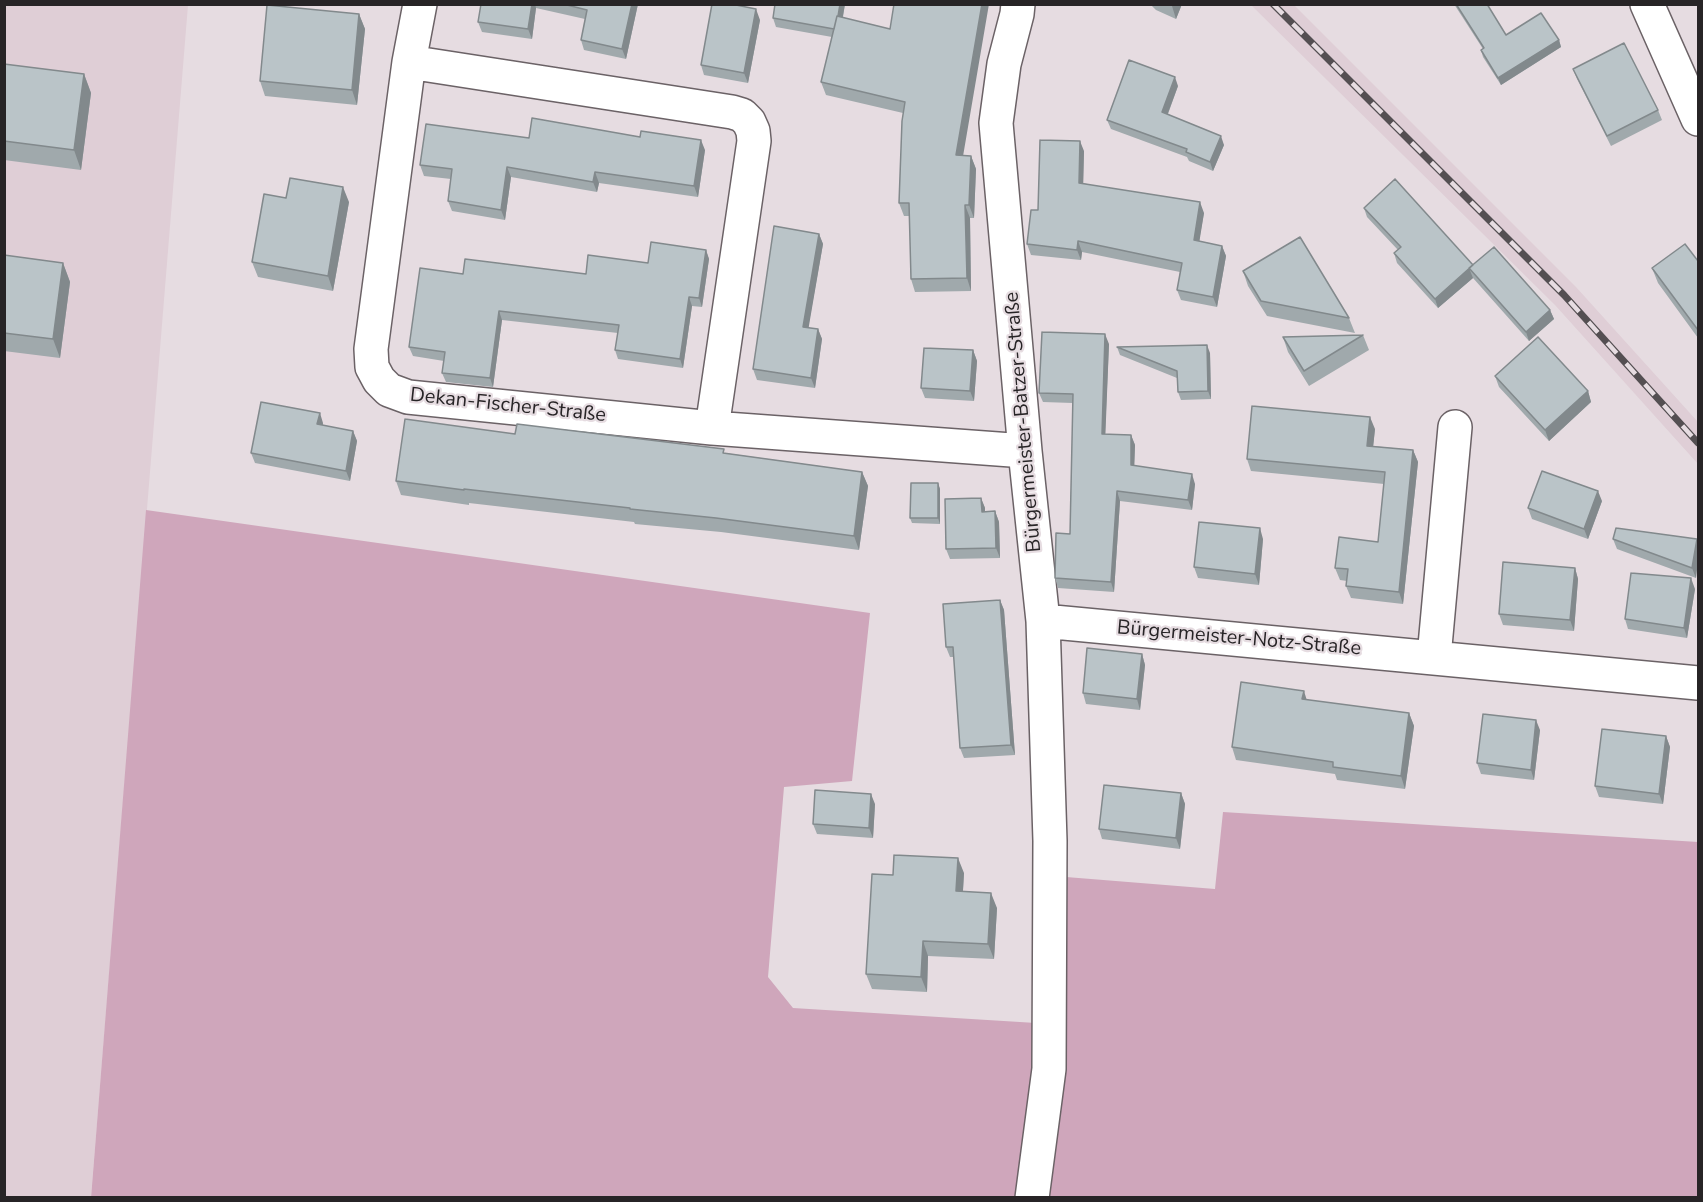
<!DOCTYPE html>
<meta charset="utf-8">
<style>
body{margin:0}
#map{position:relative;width:1703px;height:1202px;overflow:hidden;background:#e6dce1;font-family:"Nunito Sans",sans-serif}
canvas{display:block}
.frame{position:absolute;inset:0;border:6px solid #272426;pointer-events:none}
</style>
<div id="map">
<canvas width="1703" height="1202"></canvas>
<div class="frame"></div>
</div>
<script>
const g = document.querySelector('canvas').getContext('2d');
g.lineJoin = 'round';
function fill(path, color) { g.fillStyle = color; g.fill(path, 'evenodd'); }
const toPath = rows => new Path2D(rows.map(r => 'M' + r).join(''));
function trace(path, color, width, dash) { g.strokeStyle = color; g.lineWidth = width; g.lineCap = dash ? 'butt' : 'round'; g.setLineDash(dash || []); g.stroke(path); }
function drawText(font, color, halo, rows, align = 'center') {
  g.font = font + ' "Nunito Sans",sans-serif'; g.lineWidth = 4.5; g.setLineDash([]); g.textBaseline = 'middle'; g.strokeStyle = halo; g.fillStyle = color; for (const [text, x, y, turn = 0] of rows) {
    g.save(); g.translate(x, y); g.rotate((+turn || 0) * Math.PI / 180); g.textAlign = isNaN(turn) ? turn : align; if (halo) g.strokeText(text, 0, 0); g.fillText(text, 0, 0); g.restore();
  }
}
const built = toPath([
 [5,5,188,5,91,1197,5,1198],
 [1251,5,1294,5,1576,287,1698,422,1698,464,1555,305]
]);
const green = toPath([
 [146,510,870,613,852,781,784,787,768,977,793,1008,1036,1023,1037,1067,1019,1197,91,1198],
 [1223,812,1698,842,1698,1197,1046,1198,1066,877,1215,889]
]);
const street = toPath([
 [420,4,409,62,371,349,372,367,379,380,389,390,408,397,712,428,1025,451],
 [1018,4,1017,14,1004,64,996,123,1025,451,1043,621,1050,841,1049,1069,1032,1198],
 [409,62,732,112,742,115,749,122,753,131,754,141,712,428],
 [1043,621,1698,683],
 [1434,657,1455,427]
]);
const secondary = toPath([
 [1647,4,1698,119]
]);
const rail = toPath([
 [1273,4,1564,295,1698,443]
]);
const wall = toPath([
 [481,4,638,4,626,59,584,50,581,40,585,19,536,8,532,39,482,32,478,22],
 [775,4,845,4,843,17,963,156,971,156,976,169,974,218,970,218,971,291,915,292,911,279,910,216,904,216,899,203,903,113,826,95,821,82,832,37,776,27,773,18],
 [1150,4,1182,4,1176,19,1156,10],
 [1454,4,1487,4,1506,35,1559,40,1561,47,1501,85,1483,57,1481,50,1483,49],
 [359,14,365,29,357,105,265,96,260,81],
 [760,20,748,83,704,75,701,65],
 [4,64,84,74,91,93,81,170,4,160],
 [1573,69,1658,110,1662,120,1611,146,1577,79],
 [1178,86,1168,114,1224,145,1213,171,1189,161,1187,157,1111,129,1107,120],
 [529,138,705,150,698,197,599,183,597,192,511,177,505,220,452,211,448,201,451,179,424,176,420,165],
 [1084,151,1083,183,1204,213,1199,241,1222,246,1226,256,1217,307,1181,300,1177,290,1180,272,1082,252,1081,260,1031,255,1027,244,1038,210],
 [286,198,349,202,333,291,258,277,252,262],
 [1364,208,1473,265,1550,310,1554,319,1529,341,1473,278,1438,308,1397,263,1394,253,1398,250,1367,217],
 [819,234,823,244,808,328,818,329,822,339,815,388,757,380,753,369],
 [706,250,709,259,702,307,692,306,683,368,618,359,615,350,618,333,502,320,493,387,446,382,442,373,444,361,413,356,409,347,586,274,648,263],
 [4,255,63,263,70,282,60,358,4,351],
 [1698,261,1698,338,1658,283,1652,268],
 [1243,271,1349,318,1355,333,1267,316,1248,286],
 [1363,335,1369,350,1309,386,1288,352,1283,337],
 [1109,344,1105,434,1131,435,1135,445,1134,466,1195,484,1192,510,1120,501,1114,592,1058,588,1055,578,1070,534,1073,403,1043,402,1039,393],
 [1117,347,1210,353,1211,399,1181,400,1178,392,1177,378,1120,355],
 [973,350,977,361,974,401,925,398,921,388],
 [1495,376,1588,391,1591,402,1549,441,1499,387],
 [323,423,323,425,353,431,357,441,350,481,255,463,251,453],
 [1375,429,1373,446,1413,450,1418,462,1403,604,1351,598,1346,586,1347,581,1340,580,1335,568,1378,542,1384,484,1251,471,1247,459],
 [515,434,725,453,862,472,868,486,859,550,721,532,635,524,634,522,469,503,469,505,401,495,396,481],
 [938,483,940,489,940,524,912,523,910,518],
 [981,498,985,508,985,512,995,511,999,522,1000,558,950,559,946,549],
 [1602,501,1588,539,1532,519,1528,508],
 [1263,539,1259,585,1198,578,1194,567],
 [1613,539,1697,539,1696,578,1617,549],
 [1575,568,1578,579,1574,631,1503,625,1499,614],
 [1695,589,1687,638,1628,629,1625,619],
 [1000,600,1004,610,1015,755,964,758,960,748,954,657,950,657,946,647],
 [1142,654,1145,665,1140,710,1086,704,1083,693],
 [1307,700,1409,713,1414,726,1405,789,1337,780,1335,774,1236,760,1232,747],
 [1540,730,1534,780,1481,774,1477,763],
 [1666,736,1670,747,1663,804,1599,797,1595,786],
 [1181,793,1185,804,1180,849,1102,839,1099,829],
 [875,804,873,838,817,834,813,824],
 [964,873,963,891,997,908,994,959,928,956,927,992,872,989,866,974,893,875]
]);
const shadedWall = toPath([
 [532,4,535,4,536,8,532,39,528,29],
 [632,4,638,4,626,59,622,49],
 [840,4,845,4,839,38,836,29],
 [982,4,989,4,961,168,956,155],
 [1173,4,1182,4,1176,19,1172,6],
 [756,9,760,20,748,83,744,73],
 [359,14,365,29,357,105,352,90],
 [1559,40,1561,47,1501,85,1498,78],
 [84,74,91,93,81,170,74,150],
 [1175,77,1178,86,1165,121,1162,112],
 [1221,136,1224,145,1213,171,1210,162],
 [701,140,705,150,698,197,694,186],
 [1080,141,1084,151,1083,193,1079,183],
 [971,156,976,169,974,218,969,205],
 [507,167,511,177,505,220,501,210],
 [595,172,599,183,597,192,593,182],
 [343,187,349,202,333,291,328,276],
 [1200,202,1204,213,1198,250,1194,240],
 [965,205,970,218,971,291,967,278],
 [819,234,823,244,807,337,803,327],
 [1078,241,1082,252,1081,260,1077,250],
 [1222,246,1226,256,1217,307,1213,297],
 [706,250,709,259,702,307,699,298],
 [63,263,70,282,60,358,53,339],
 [1473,265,1469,268,1473,278,1438,308,1435,299],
 [689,297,692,306,683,368,680,359],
 [1550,310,1554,319,1529,341,1526,332],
 [499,311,502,320,493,387,490,378],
 [818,329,822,339,815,388,811,378],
 [1105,334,1109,344,1105,444,1102,434],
 [1207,345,1210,353,1211,399,1208,391],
 [973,350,977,361,974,401,970,391],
 [1588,391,1591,402,1549,441,1545,430],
 [320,413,323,423,321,434,317,424],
 [1370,417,1375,429,1372,458,1367,446],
 [353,431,357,441,350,481,346,471],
 [1131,435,1135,445,1134,475,1131,465],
 [1413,450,1418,462,1403,604,1399,592],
 [862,472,868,486,859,550,854,536],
 [1192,474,1195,484,1192,510,1188,500],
 [938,483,940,489,940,524,938,518],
 [1117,491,1120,501,1114,592,1111,582],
 [1598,491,1602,501,1588,539,1584,529],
 [981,498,985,508,985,522,982,512],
 [995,511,999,522,1000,558,996,548],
 [1260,528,1263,539,1259,585,1255,574],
 [1697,539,1698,544,1698,562,1696,578,1692,568],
 [1575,568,1578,579,1574,631,1570,620],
 [1691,578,1695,589,1687,638,1684,628],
 [1000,600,1004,610,1015,755,1011,745],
 [1142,654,1145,665,1140,710,1137,699],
 [1304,691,1308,704,1302,699],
 [1409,713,1414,726,1405,789,1401,776],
 [1536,720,1540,730,1534,780,1531,770],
 [1666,736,1670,747,1663,804,1659,794],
 [1181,793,1185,804,1180,849,1176,838],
 [871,794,875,804,873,838,869,828],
 [958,858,964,873,962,906,956,891],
 [991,893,997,908,994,959,988,944],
 [923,941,928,956,927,992,921,977]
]);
const building = toPath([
 [481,4,532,4,528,29,478,22,481,4],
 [563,4,632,4,622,49,581,40,587,10,563,4],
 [712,4,731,4,756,9,744,73,701,65,712,4],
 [775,4,840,4,838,16,837,16,834,29,773,18,775,4],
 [894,4,982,4,956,155,971,156,969,205,965,205,967,278,911,279,909,203,899,203,902,121,905,102,821,82,837,16,890,29,894,4],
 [1456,4,1487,4,1506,35,1541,13,1559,40,1498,78,1481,50,1484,48,1456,4],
 [267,5,359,14,352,90,260,81,267,5],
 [1624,43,1658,110,1607,136,1573,69,1624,43],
 [1129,60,1175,77,1162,112,1221,136,1210,162,1186,152,1187,149,1107,120,1129,60],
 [4,64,84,74,74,150,4,141,4,64],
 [532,118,640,137,641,131,701,140,694,186,595,172,593,182,507,167,501,210,448,201,452,169,420,165,426,124,529,138,532,118],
 [1040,140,1080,141,1079,183,1200,202,1194,240,1222,246,1213,297,1177,290,1182,263,1078,241,1077,250,1027,244,1031,210,1038,210,1040,140],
 [290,178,343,187,328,276,252,262,264,194,286,198,290,178],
 [1395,179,1473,265,1435,299,1394,253,1401,247,1364,208,1395,179],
 [774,226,819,234,803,327,818,329,811,378,753,369,774,226],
 [1300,237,1349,318,1261,301,1243,271,1300,237],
 [651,242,706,250,699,298,689,297,680,359,615,350,619,325,499,311,490,378,442,373,445,352,409,347,420,268,463,274,465,259,586,274,588,255,648,263,651,242],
 [1685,244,1698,261,1698,330,1652,268,1685,244],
 [1494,247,1550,310,1526,332,1469,268,1494,247],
 [4,255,63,263,53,339,4,333,4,255],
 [1042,332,1105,334,1102,434,1131,435,1131,465,1192,474,1188,500,1117,491,1111,582,1055,578,1056,533,1070,534,1073,394,1039,393,1042,332],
 [1363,335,1304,371,1283,337,1363,335],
 [1538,337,1588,391,1545,430,1495,376,1538,337],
 [1207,345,1208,391,1178,392,1177,371,1117,347,1207,345],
 [924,348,973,350,970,391,921,388,924,348],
 [261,402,320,413,317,424,353,431,346,471,251,453,261,402],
 [1252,406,1370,417,1367,446,1413,450,1399,592,1346,586,1348,569,1335,568,1339,537,1378,542,1385,472,1247,459,1252,406],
 [405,419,515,434,517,424,724,449,723,453,862,472,854,536,716,518,630,509,630,508,464,489,464,490,396,481,405,419],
 [1542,471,1598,491,1584,529,1528,508,1542,471],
 [911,483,938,483,938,518,910,518,911,483],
 [981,498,982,512,995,511,996,548,946,549,945,499,981,498],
 [1199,522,1260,528,1255,574,1194,567,1199,522],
 [1616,528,1697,539,1692,568,1613,539,1616,528],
 [1503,562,1575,568,1570,620,1499,614,1503,562],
 [1631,573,1691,578,1684,628,1625,619,1631,573],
 [1000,600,1011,745,960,748,953,647,946,647,943,604,1000,600],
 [1087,648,1142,654,1137,699,1083,693,1087,648],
 [1241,682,1304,691,1302,699,1409,713,1401,776,1333,767,1333,762,1232,747,1241,682],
 [1483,714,1536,720,1531,770,1477,763,1483,714],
 [1602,729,1666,736,1659,794,1595,786,1602,729],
 [1104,785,1181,793,1176,838,1099,829,1104,785],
 [815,790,871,794,869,828,813,824,815,790],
 [894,855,958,858,956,891,991,893,988,944,923,941,921,977,866,974,872,874,893,875,894,855]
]);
const streetNames = [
 ["Dekan-Fischer-Straße",508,406,6],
 ["Bürgermeister-Batzer-Straße",1024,422,-95],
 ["Bürgermeister-Notz-Straße",1239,639,5]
];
fill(built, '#dfced6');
fill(green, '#cfa6bb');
trace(street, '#6b6266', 36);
trace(secondary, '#6b6266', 36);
trace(street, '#fff', 33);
trace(secondary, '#fff', 33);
trace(rail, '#544f52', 7);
trace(rail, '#e6dce1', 4.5, [14]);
fill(wall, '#a0a9ac');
fill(shadedWall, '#82898c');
fill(building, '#bac4c8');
trace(building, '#82898c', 1.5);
drawText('20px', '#272426', '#e6dce1', streetNames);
</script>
